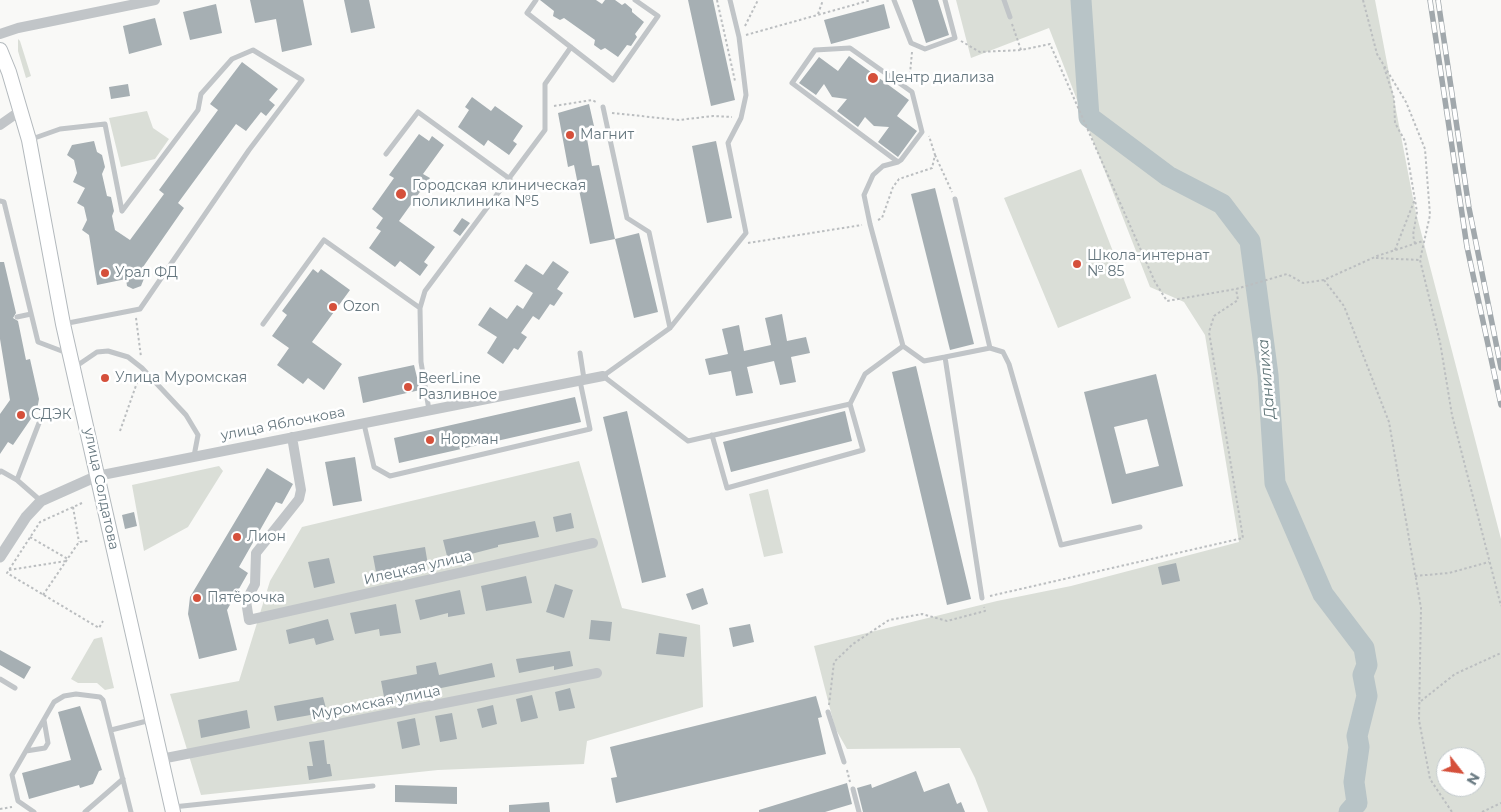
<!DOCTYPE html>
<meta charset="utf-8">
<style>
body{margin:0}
#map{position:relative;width:1501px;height:812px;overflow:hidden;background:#f9f9f7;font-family:Montserrat,sans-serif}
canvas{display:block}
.north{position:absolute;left:1436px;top:747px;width:50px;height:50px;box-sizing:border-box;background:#fff;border:1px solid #c2c9cc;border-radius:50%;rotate:120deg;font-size:14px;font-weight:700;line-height:20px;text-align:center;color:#66777f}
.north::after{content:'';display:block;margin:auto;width:18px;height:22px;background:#d5503b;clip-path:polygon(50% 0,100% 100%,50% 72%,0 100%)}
</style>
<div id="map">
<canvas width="1501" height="812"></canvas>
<div class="north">N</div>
</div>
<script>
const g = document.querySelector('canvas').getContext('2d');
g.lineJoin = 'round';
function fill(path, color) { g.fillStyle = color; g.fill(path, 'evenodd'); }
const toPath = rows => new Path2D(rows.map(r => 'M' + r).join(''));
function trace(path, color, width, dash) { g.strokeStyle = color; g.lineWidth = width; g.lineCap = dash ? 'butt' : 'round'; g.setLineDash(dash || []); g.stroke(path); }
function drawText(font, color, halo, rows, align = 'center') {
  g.font = font + ' Montserrat,sans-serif'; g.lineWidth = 5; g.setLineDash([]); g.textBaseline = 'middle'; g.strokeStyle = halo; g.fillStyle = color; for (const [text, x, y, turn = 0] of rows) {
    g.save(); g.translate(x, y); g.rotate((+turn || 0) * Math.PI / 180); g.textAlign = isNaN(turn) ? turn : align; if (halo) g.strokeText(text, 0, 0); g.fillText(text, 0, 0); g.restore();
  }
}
const green = toPath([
 [956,0,1375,0,1415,209,1501,539,1501,812,988,812,975,778,960,748,847,749,835,728,814,646,997,601,1071,586,1239,542,1205,335,1184,302,1150,287,1049,28,971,58],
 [1446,757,1476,757,1476,787,1446,787],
 [18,39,20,41,31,76,26,78,18,51],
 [147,111,153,128,169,139,155,159,121,167,109,118],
 [1081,169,1131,298,1058,328,1004,198],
 [579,461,622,608,700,625,703,707,587,741,584,764,438,770,201,795,170,694,239,681,270,581,302,527],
 [219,466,223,471,188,527,144,551,132,485],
 [768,489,783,553,764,557,749,494],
 [102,637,114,688,105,690,97,683,78,683,71,679,94,639]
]);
const river = toPath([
 [1081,0,1089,117,1168,176,1222,204,1250,241,1268,375,1275,483,1323,594,1364,648,1367,665,1363,675,1367,696,1357,736,1359,747,1354,782,1357,803,1349,812]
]);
const building = toPath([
 [250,0,303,0,312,45,282,52,276,19,255,23],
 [344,0,369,0,375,28,351,33],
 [540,0,596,0,602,4,605,0,615,0,622,5,625,3,632,9,632,12,644,22,635,34,637,37,631,46,627,45,618,57,605,48,601,50,594,45,595,40,564,18,560,20,553,16,554,11],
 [688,0,713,0,735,100,711,106],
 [912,0,938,0,949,35,926,43],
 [216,4,222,33,190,40,183,12],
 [884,4,890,28,831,44,824,20],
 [155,18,162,45,129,54,123,26],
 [849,56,909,100,897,116,917,131,898,157,878,142,889,127,874,126,865,117,858,127,837,111,847,99,832,97,824,84,816,95,799,83,819,57,838,71],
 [242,62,278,89,269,100,275,105,266,116,261,112,246,131,236,124,178,203,184,208,143,267,145,276,141,286,133,289,127,286,126,279,97,285,89,235,82,230,87,220,84,207,77,203,85,188,73,182,77,173,74,160,67,155,72,145,94,141,97,152,102,155,105,167,102,174,107,196,111,197,114,211,112,216,115,230,130,240,164,194,159,190,218,110,210,104],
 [128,84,130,96,111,99,109,87],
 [472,97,491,111,495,106,523,126,513,141,517,144,509,155,488,140,484,146,458,127,469,110,465,107],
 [589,104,594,126,585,128,592,166,599,165,615,239,590,244,574,165,568,167,558,113],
 [419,134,429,141,432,136,444,145,423,174,430,178,399,221,435,247,424,262,428,265,420,276,400,261,395,267,369,248,381,231,376,228,383,218,372,209,394,178,389,175],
 [716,141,732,218,707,223,692,146],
 [935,188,974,344,950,350,911,194],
 [462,218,470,223,460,236,453,231],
 [639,233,658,312,634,318,615,239],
 [553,261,569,272,557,289,563,293,554,306,550,304,539,320,533,316,521,333,527,337,518,350,514,348,503,364,487,353,497,337,478,325,490,307,507,319,517,305,523,309,533,293,514,281,526,264,543,275],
 [0,262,4,262,16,313,13,318,18,321,26,360,30,359,39,399,37,410,13,445,8,442,0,454,0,414,10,400,0,339],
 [313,269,318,273,321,269,350,290,312,342,342,364,324,390,308,378,303,384,277,365,289,348,272,336,287,315,282,311],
 [782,314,787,341,806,337,810,353,791,357,796,382,780,385,774,361,747,367,753,393,736,396,731,371,709,375,705,359,728,354,722,329,739,325,744,351,771,345,765,318],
 [414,365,420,390,363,403,358,377],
 [916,366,971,599,947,605,892,372],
 [1156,374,1183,486,1112,504,1084,392],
 [1147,419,1159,466,1126,474,1114,427],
 [575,397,581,422,399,463,394,438],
 [627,411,666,577,642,583,603,417],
 [845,411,852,441,731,472,723,442],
 [355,457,362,501,333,506,325,462],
 [267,468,293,484,282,504,276,502,239,567,248,573,227,610,237,650,199,659,188,614,190,597],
 [134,512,137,526,125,529,122,515],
 [571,513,574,528,556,532,553,517],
 [535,521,539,537,498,545,498,547,448,560,443,540],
 [425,547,428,565,376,572,373,556],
 [329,558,335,583,314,588,308,562],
 [1176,563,1180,581,1162,585,1158,567],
 [526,576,532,603,486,611,481,586],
 [555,584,573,590,564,618,546,612],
 [703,588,708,604,692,610,686,594],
 [460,590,465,614,448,617,448,613,420,620,415,600],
 [396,604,401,633,380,636,379,629,355,634,350,613],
 [328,619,334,640,316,645,314,638,289,644,286,630],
 [591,620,612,622,610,641,589,639],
 [750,624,754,642,733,647,729,628],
 [659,633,687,637,684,657,656,654],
 [0,650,31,667,24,679,0,665],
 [570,651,573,666,554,670,554,666,519,673,516,659],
 [436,662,439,675,492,663,495,677,407,695,407,698,385,702,381,681,417,674,416,666],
 [570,688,575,708,559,711,555,692],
 [532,695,538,718,521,722,516,699],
 [816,696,822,717,818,718,826,754,616,803,611,778,617,777,610,747],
 [323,697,327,712,277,721,274,706],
 [493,705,497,724,482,728,477,709],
 [80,706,102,770,99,771,93,784,80,788,79,785,29,799,22,773,71,760,58,712],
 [247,710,250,728,201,738,198,720],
 [452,713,457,739,440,742,435,716],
 [415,718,420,745,402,749,397,722],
 [324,740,327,764,330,764,332,776,309,780,307,766,313,766,309,742],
 [916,771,924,792,949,783,957,804,961,802,965,812,863,812,857,788,871,784,872,788],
 [847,783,852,804,825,812,759,812,759,810],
 [395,785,457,787,457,804,395,802],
 [549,802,550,812,509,812,509,805]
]);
const path = toPath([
 [717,0,735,81],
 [1363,0,1377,54,1406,102,1425,149,1430,215,1420,260,1440,342,1452,415,1501,606],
 [818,14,823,0],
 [1012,24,1021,50,1050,44,1155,282,1167,301,1236,289,1287,274,1303,283,1324,280,1377,256,1423,241],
 [745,26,758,0],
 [746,35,871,0],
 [961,41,980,52,1021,50],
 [912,52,910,74,913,81],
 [1384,67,1394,98,1395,123,1405,141,1417,212,1413,235,1415,244],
 [554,106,592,100,596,102],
 [612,113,679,120,713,116,732,117],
 [935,155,952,192],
 [878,220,882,218,893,187,899,179,932,168,935,155,929,136],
 [748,243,862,225],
 [1395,250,1415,199],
 [1376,258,1420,260],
 [1324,280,1344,306,1389,422,1421,608,1419,720,1430,779,1452,812],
 [136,318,141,357],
 [120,431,139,377],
 [82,503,40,522,7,573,99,628,103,621],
 [73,507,79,542],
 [30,537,68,559],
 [9,570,66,561],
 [1415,576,1449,573,1489,562],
 [43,595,79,542,88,541],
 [990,596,1243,538,1209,332,1214,316,1238,300,1236,289],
 [1421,701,1455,674,1501,653],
 [829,705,834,662,853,644,889,620,922,614,947,621,985,611,984,607],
 [847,770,850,782],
 [0,809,12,807],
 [1482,812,1501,803]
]);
const service = toPath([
 [536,0,527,13,613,80,658,16,635,0],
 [730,0,739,37,746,95,741,118,728,143,746,233,670,328,603,376,688,441,850,404,865,374,903,346,870,224,864,195,873,175,883,166,898,162,901,160,922,132,912,92,850,48,815,50,792,83,898,162],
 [894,0,911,43,925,49,955,38,945,0],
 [1004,0,1010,17],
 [603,107,627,218,649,232,670,328],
 [29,140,60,129,105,124,122,211],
 [386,154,418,112,510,179],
 [0,201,4,202,38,342,67,353],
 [17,317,31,314],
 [63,324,140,309,249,150,302,80,253,50,232,59,201,94,198,110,122,211],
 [263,324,324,240,420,308],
 [903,346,924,361,945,357,982,598],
 [990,348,1003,352,1009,364,1061,545,1140,527],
 [580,353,584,379],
 [945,357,990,348,955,199],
 [75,367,97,352,108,351,128,357,142,368,186,415,198,435,194,456],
 [429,410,421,362,420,308,425,291,545,130,545,84,571,47],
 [364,424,374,467,390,476,590,429,580,381],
 [712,435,727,488,863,450,850,404],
 [0,472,1,471,17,480,41,501],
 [17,480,39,423],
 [0,679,15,688],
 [828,712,844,762],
 [111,730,151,720],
 [26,751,45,748,48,743,44,720],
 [853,789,859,812],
 [173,807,373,786],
 [34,812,18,801,12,775,54,702,64,696,76,694,100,697,103,700,131,812],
 [85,812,123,779]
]);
const minor = toPath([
 [0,34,18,28,155,0],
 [0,125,20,111],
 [292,437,301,490,299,499,256,553,255,584,246,601,249,620,593,543],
 [97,476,603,376],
 [161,759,597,673]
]);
const tertiary = toPath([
 [0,557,26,517,41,501,97,476]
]);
const secondary = toPath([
 [0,50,9,72,29,140,63,324,173,812]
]);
const rail = toPath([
 [1430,0,1467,247,1501,405],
 [1438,0,1469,208,1501,368]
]);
const markers = [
 [873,78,6,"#d5503b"],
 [570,135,5,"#d5503b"],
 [401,194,6,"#d5503b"],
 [1077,264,5,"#d5503b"],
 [105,273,5,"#d5503b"],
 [333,307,5,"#d5503b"],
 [105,378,5,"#d5503b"],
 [408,387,5,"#d5503b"],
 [21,415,5,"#d5503b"],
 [430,440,5,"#d5503b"],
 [237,537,5,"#d5503b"],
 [197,598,5,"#d5503b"]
];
const poiNames = [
 ["Центр диализа",884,78],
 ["Магнит",580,135],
 ["Городская клиническая",412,186],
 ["поликлиника №5",412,202],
 ["Школа-интернат",1087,256],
 ["№ 85",1087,272],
 ["Урал ФД",115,273],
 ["Ozon",343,307],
 ["Улица Муромская",115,378],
 ["BeerLine",418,379],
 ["Разливное",418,395],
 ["СДЭК",31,415],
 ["Норман",440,440],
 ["Лион",247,537],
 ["Пятёрочка",207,598]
];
const streetNames = [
 ["улица Яблочкова",283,424,-11],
 ["улица Солдатова",101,489,78],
 ["Илецкая улица",418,568,-13],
 ["Муромская улица",376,703,-11]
];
const waterNames = [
 ["Данилиха",1267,379,-95]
];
fill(green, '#daded7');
trace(river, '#b8c4c7', 21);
fill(building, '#a6afb3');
trace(secondary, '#b3b9bd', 16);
trace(path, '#bbbec0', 2, [2.5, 2.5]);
trace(service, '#c1c5c8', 5);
trace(minor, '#c1c5c8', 10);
trace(tertiary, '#c1c5c8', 11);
trace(secondary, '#fff', 14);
trace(rail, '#a1a8ac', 5.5);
trace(rail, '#fff', 4, [11]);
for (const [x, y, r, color] of markers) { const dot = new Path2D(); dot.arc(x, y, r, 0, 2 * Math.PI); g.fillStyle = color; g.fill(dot); trace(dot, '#fff', 2); }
drawText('14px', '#66777f', '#fff', poiNames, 'left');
drawText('14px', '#66777f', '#fff', streetNames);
drawText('italic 15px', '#617679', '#fff', waterNames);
</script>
